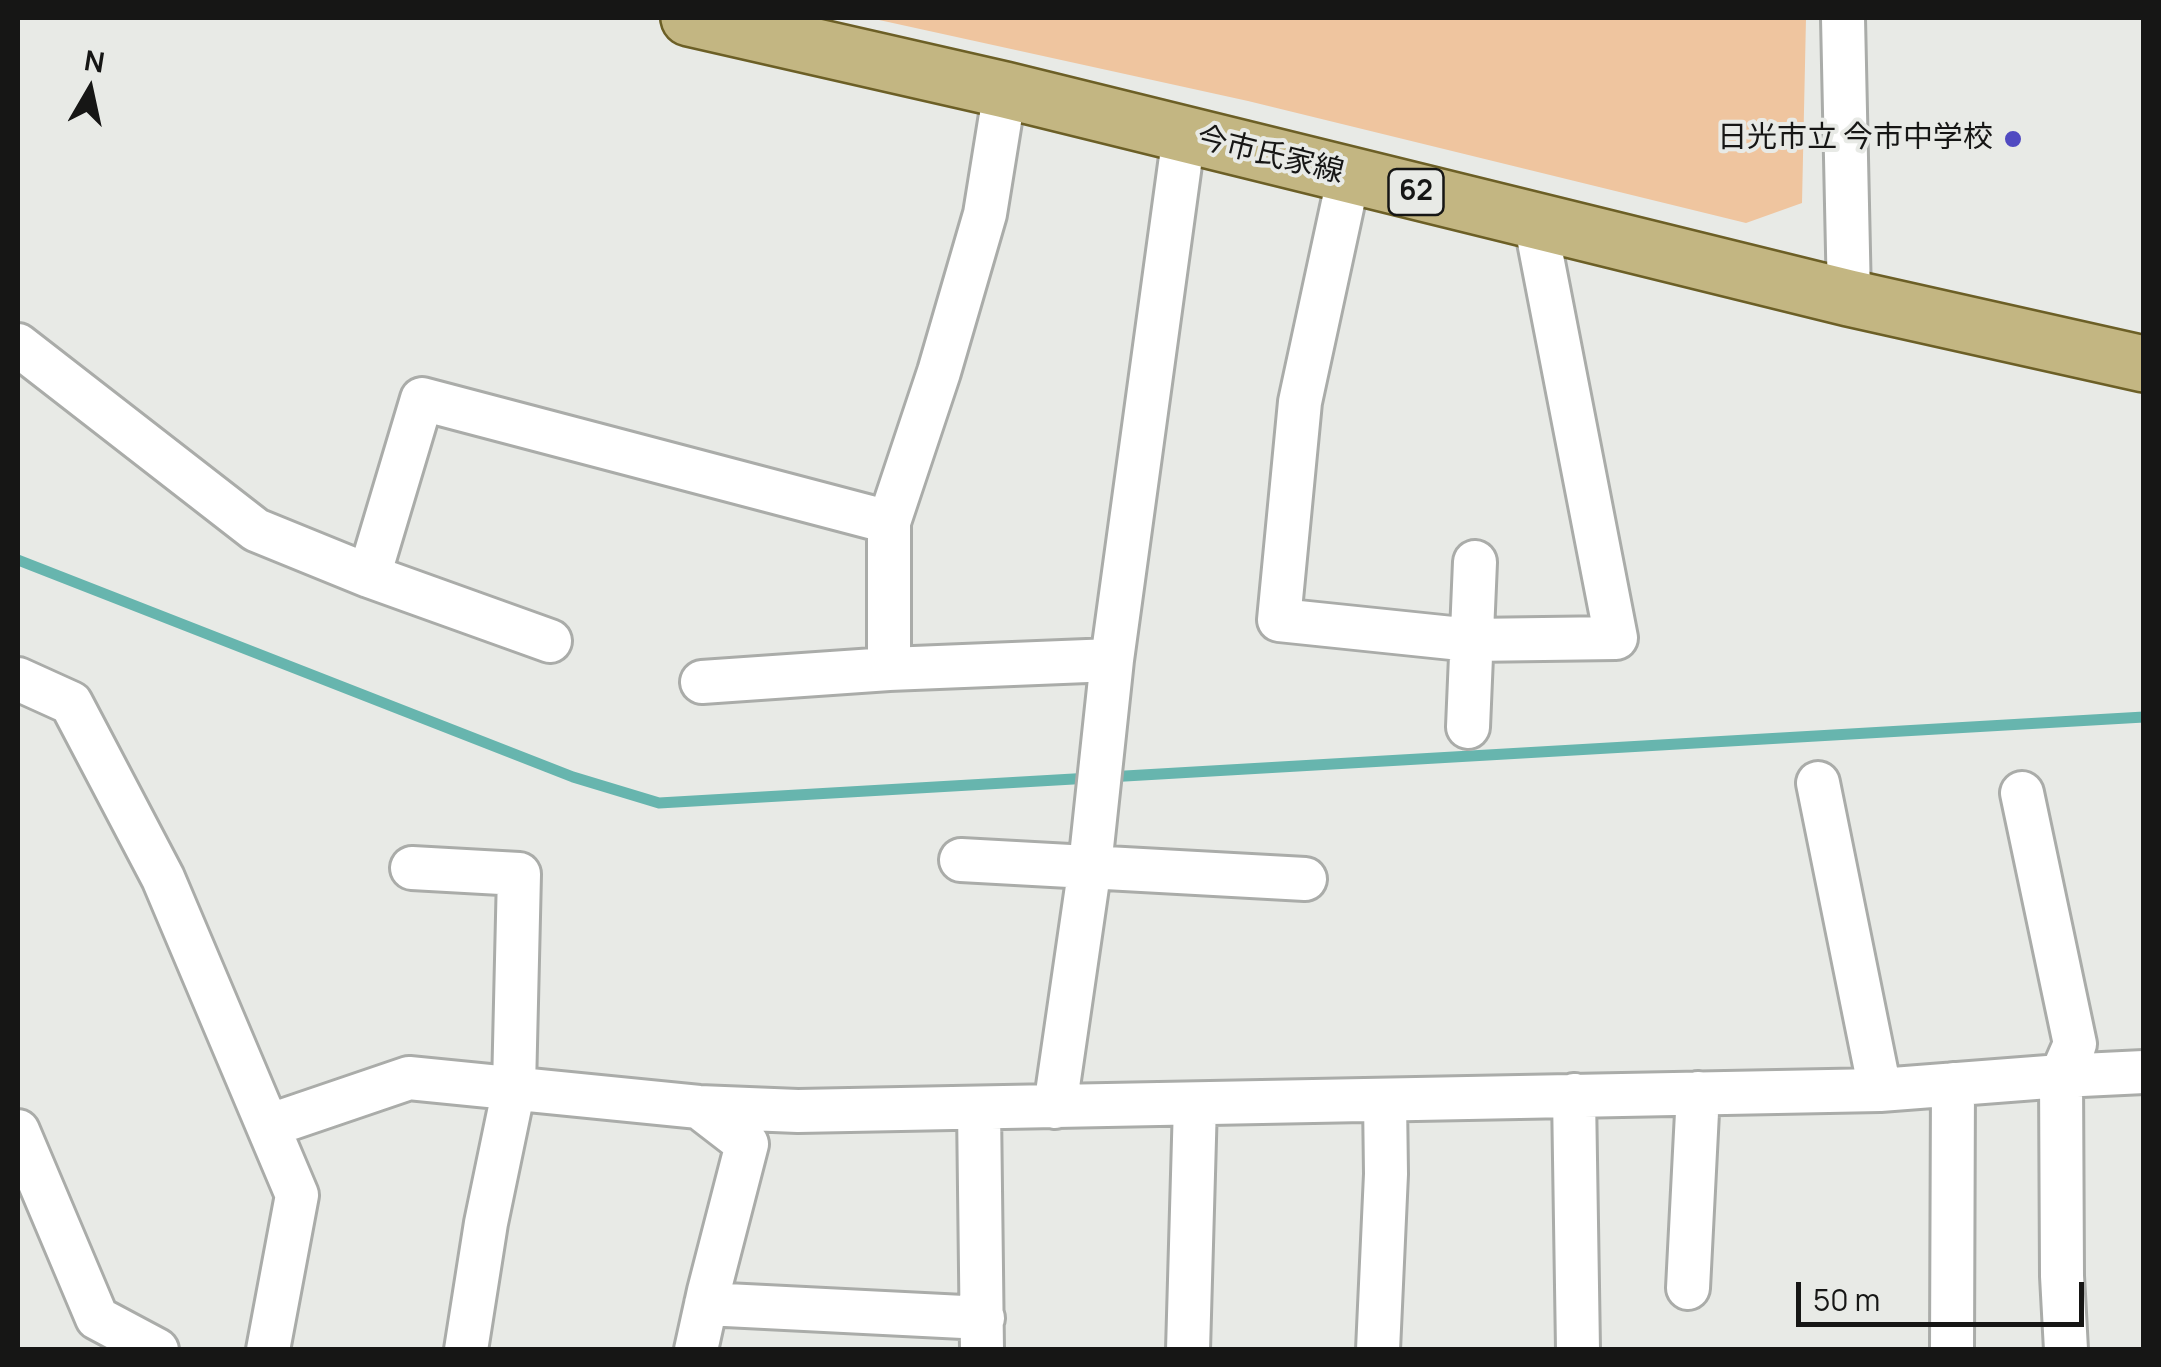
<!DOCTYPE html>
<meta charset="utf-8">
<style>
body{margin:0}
#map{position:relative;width:2161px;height:1367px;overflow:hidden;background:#e8eae6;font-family:Manrope,sans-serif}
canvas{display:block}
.frame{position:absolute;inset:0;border:20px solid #161615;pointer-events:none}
.north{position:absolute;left:40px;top:40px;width:100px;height:100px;-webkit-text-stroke:8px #e8eae6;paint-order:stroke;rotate:9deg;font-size:28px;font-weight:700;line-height:40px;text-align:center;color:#161615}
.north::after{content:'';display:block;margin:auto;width:35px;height:45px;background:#161615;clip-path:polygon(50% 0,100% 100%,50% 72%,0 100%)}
.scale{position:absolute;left:1796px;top:1282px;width:288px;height:45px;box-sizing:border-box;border:5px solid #161615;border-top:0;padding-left:12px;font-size:30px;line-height:35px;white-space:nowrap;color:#161615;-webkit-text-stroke:8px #e8eae6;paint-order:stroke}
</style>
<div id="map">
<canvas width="2161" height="1367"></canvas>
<div class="frame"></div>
<div class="north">N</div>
<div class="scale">50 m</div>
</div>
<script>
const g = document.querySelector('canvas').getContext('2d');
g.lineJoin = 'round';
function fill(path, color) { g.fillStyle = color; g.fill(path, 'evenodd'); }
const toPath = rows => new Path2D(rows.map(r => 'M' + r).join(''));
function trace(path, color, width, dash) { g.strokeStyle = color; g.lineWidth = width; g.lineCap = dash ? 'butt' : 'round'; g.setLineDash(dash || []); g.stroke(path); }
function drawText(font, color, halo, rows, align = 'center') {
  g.font = font + ' Manrope,"Noto Sans JP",sans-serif'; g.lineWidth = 8; g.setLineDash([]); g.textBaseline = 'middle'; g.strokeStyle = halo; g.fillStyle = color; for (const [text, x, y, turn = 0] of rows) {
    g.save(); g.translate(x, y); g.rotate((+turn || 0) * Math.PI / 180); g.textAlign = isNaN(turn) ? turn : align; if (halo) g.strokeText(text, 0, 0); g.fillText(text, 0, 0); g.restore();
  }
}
const green = toPath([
 [870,18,1806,18,1802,203,1746,223,1248,101]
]);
const stream = toPath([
 [18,560,573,777,659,803,2144,717]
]);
const minor = toPath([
 [1843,18,1849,298],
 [1349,175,1300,402,1279,620,1471,640,1616,638,1535,221],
 [18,345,256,530,369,576,550,641],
 [369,576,422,399,889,522],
 [889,669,889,522,939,372,985,214,1005,90],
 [18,679,71,703,163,878,297,1195,268,1350],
 [702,682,889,669,1112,660],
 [1468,727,1475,562],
 [1818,783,1880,1090],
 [2022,793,2075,1044,2061,1076,2062,1276,2066,1350],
 [961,860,1305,879],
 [412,868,519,874,514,1088,486,1223,466,1350],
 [1574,1095,1578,1350],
 [1055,1107,1090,866,1112,660,1184,135],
 [979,1108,982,1350],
 [268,1126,409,1078,699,1107,798,1111,1880,1090,2061,1076,2144,1072],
 [18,1131,97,1318,157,1350],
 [1688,1288,1698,1093],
 [706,1304,983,1318],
 [696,1350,709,1291,747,1144,699,1107],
 [1188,1350,1195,1104],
 [1378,1350,1386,1174,1385,1100],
 [1952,1350,1953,1084]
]);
const primary = toPath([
 [689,18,1005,90,1849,298,2144,364]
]);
const markers = [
 [2013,139,10,"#504ac1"]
];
const shields = [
 [1416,192,55]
];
const shieldNames = [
 ["62",1416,192]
];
const poiNames = [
 ["日光市立 今市中学校",1993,139]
];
const streetNames = [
 ["今市氏家線",1270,156,14]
];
fill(green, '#efc59f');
trace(stream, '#67b5ae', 11);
trace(minor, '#aaaca9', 48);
trace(primary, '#6c5f26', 60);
trace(minor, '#fff', 42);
trace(primary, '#c3b682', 55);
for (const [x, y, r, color] of markers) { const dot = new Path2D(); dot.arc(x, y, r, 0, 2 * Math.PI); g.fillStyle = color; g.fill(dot); trace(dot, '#e8eae6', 4); }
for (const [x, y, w] of shields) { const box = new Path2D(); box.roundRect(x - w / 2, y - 23, w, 46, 8); g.fillStyle = '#e8eae6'; g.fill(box); trace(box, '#161615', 2.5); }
drawText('bold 28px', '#161615', null, shieldNames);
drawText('30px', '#161615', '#e8eae6', poiNames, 'right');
drawText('30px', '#161615', '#e8eae6', streetNames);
</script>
